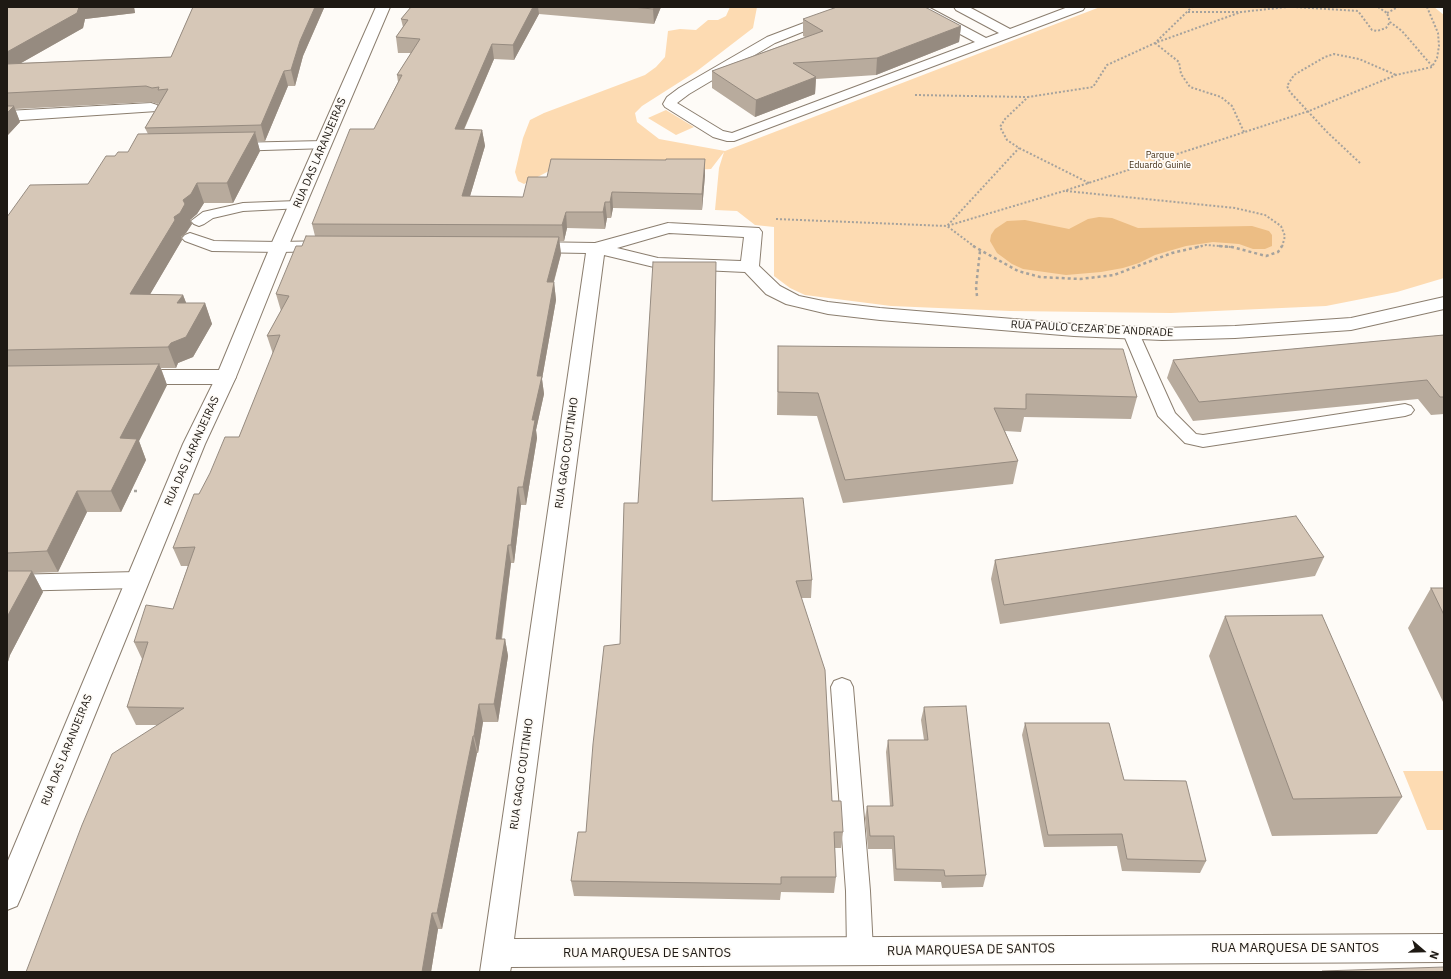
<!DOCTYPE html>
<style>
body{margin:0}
#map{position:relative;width:1451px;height:979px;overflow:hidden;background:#fefbf7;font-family:"IBM Plex Sans",sans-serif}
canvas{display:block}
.frame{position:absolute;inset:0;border:8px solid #1e1913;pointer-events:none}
.north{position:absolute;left:1403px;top:931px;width:40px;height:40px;-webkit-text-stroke:3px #fefbf7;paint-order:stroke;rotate:110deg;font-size:11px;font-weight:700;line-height:16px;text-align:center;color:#1e1913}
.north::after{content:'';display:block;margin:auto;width:14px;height:18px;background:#1e1913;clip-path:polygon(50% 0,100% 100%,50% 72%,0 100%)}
</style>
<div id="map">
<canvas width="1451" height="979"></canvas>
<div class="frame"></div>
<div class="north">N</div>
</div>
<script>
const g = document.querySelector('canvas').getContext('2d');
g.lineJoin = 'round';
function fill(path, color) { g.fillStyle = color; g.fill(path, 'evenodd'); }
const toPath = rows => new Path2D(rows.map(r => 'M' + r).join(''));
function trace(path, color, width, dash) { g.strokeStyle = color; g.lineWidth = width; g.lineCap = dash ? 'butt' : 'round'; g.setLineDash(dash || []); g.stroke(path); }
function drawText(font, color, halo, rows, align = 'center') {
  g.font = font + ' "IBM Plex Sans",sans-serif'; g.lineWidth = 3.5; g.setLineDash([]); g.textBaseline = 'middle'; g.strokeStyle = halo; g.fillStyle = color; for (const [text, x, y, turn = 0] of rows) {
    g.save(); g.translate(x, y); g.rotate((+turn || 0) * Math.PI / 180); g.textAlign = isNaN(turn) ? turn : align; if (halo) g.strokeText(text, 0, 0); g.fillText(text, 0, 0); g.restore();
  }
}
const green = toPath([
 [730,7,757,7,753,28,697,71,642,106,635,113,637,122,659,139,725,151,1100,7,1434,7,1444,15,1444,278,1397,292,1326,306,1171,313,1010,311,891,306,805,295,790,288,774,276,774,227,755,225,737,211,715,210,719,168,724,152,711,169,693,170,566,166,549,171,524,184,518,181,515,172,523,138,530,120,544,113,645,75,656,67,665,57,668,31,680,29,696,30,708,20,718,20,726,16],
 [666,110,694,127,676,135,648,118],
 [1403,771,1444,771,1444,830,1427,830]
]);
const water = toPath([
 [1099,217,1112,218,1138,228,1252,226,1269,231,1272,235,1272,246,1265,249,1253,249,1239,244,1213,242,1186,246,1155,255,1139,263,1123,268,1101,272,1066,275,1023,269,1012,264,997,253,990,241,991,235,995,229,1007,221,1025,220,1069,229,1088,219]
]);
const pathFar1 = toPath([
 [1296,7,1358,11,1372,30,1377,31,1386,28,1390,22],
 [1378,7,1387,13,1390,22,1402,31,1432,66],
 [1188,12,1241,12,1287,7],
 [1387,13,1398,7],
 [1157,41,1192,7],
 [1155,43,1179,62,1181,74,1190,87,1221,97,1232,106,1244,132],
 [915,95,1028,97],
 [1360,163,1327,132,1290,92,1287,86,1294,75,1325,57,1334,54,1359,59,1396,75],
 [1089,183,1019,148,1007,140,1000,127,1005,119,1028,97,1093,87,1107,65,1155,43,1241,12],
 [1066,191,1235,208,1265,215,1281,226,1285,236,1282,247],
 [776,219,947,226,1064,191,1309,111,1396,75,1432,67,1437,58,1439,46,1438,33,1427,7],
 [975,247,947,226,1019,148],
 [1197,247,1206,245,1232,247]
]);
const path = toPath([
 [973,246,1018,271,1040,277,1080,279,1114,275,1172,253,1202,246],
 [1219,246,1232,247,1266,256,1278,252,1282,246],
 [977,296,976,287,980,251],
 [128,491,140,491]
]);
const service = toPath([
 [846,7,864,7,862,10,832,20,775,43,689,94,677,103,723,131,732,133,975,42,915,10,913,7,928,7,986,38,999,33,956,10,954,7,969,7,1010,29,1068,7,1085,7,1083,10,734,141,727,141,713,137,665,107,663,104,667,97,679,88,767,37,846,7],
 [323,141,328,142,330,145,328,148,232,151,227,150,225,147,227,144,232,143,323,141],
 [297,201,302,202,304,205,302,208,243,211,213,218,204,224,199,226,194,224,191,221,203,212,243,203,297,201],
 [190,233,214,241,279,242,284,244,287,247,284,250,279,252,212,251,185,241,182,238,185,235,190,233],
 [1131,328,1137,329,1139,333,1175,413,1196,434,1203,435,1405,404,1411,406,1414,410,1411,414,1405,416,1203,447,1185,443,1158,416,1123,333,1125,329,1131,328],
 [137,572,144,575,147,580,144,585,137,588,7,591,7,575,137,572],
 [842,678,850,681,853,687,870,891,873,951,869,960,860,963,851,960,847,951,846,891,831,687,834,681,842,678]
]);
const minor = toPath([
 [151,103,157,105,159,108,157,111,7,121,7,111,151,103],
 [668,223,759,228,762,232,759,266,780,286,799,296,828,302,880,308,1074,324,1162,328,1235,326,1351,318,1444,297,1444,309,1351,330,1235,338,1162,340,1074,336,880,320,828,314,786,304,766,294,745,272,658,268,604,255,514,939,1444,934,1444,962,511,967,510,972,480,972,586,253,530,252,524,251,521,247,524,243,530,242,595,243,668,223],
 [669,233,744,237,741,261,658,258,617,248,669,233],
 [331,241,337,242,340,246,337,250,331,251,279,252,273,251,270,247,273,243,279,242,331,241],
 [134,370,226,370,233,372,236,377,233,382,226,384,134,384,127,382,124,377,127,372,134,370]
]);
const secondary = toPath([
 [376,7,390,7,288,247,236,377,205,444,21,897,17,906,7,910,7,863,183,444,216,377,270,247,376,7]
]);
const wall = toPath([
 [7,7,134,7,135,13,85,19,83,28,21,63,171,57,193,7,343,7,343,8,324,8,303,56,295,86,288,86,265,141,257,141,260,151,233,203,204,203,197,214,190,220,192,224,186,233,181,237,182,240,150,294,183,295,186,303,205,303,212,324,193,357,178,363,176,368,161,368,167,385,139,441,146,460,121,512,87,512,58,572,33,573,43,592,10,655,7,665,7,217,88,184,115,156,128,152,148,134,145,128,159,103,158,104,151,102,15,109,20,122,7,136],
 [411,7,661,7,654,24,539,14,514,60,494,59,464,130,482,130,485,146,470,196,523,197,547,177,705,175,702,210,613,208,611,218,607,218,605,229,567,228,564,241,559,241,561,254,554,282,556,300,542,379,544,394,536,430,537,438,526,505,521,505,514,563,511,563,502,639,505,639,508,656,498,722,483,722,478,753,477,753,442,929,438,929,431,972,26,972,157,725,136,725,127,707,142,659,134,642,173,609,188,566,181,566,173,548,199,494,239,437,273,354,267,336,281,311,276,294,302,246,315,236,312,224,374,129,398,82,397,75,411,53,398,53,396,37,403,27,401,19],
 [803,19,961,26,959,42,876,75,816,79,815,94,755,117,712,88,712,71,805,37,803,36],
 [716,279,712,501,812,580,811,598,801,598,832,801,843,832,841,848,835,848,836,877,834,893,781,892,780,900,574,896,571,881,586,832,620,644,638,503],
 [1444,335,1444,414,1431,415,1418,399,1193,421,1167,378,1173,360],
 [778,346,1137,397,1131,419,1024,417,1021,432,1005,431,1018,461,1013,484,843,503,817,416,777,415],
 [1324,557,1315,576,1000,624,991,579,995,560],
 [1431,588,1444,588,1444,704,1408,628],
 [1225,616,1402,797,1377,834,1272,836,1209,656],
 [924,707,986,875,983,887,942,888,941,882,894,881,892,849,868,849,865,818,867,806,890,806,886,752,888,740,924,740,921,720],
 [1025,723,1124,780,1206,861,1200,873,1122,871,1117,846,1044,847,1022,735]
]);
const shadedWall = toPath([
 [79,7,134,7,135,13,85,19,83,28,7,71,7,52],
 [315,7,324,7,324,8,303,56,295,86,291,70,300,41],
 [533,7,538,7,539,14,514,60,513,45],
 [654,7,661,7,654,24,653,9],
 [961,26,959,42,876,75,877,58],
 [492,44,494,59,457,145,455,129],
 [284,71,288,86,265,141,261,125],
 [816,77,815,94,755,117,756,100],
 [14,106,20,122,7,136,7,113],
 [482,130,485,146,465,213,462,196],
 [255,132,260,151,233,203,227,183],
 [705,159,705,175,702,210,702,194],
 [197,183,204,203,197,214,190,220,192,224,186,233,181,237,182,240,138,315,130,294,183,200],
 [612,192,613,208,611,218,610,202],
 [605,202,607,218,605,229,603,212],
 [566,212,567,228,564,241,562,225],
 [559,237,561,254,549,299,547,282],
 [716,262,716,279,712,518,712,501],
 [554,282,556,300,542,379,544,394,536,430,537,438,526,505,523,487,537,376],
 [183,295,191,315,177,303],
 [205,303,212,324,193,357,178,363,176,368,168,347,171,343],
 [159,364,167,385,139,441,146,460,121,512,111,491,120,438],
 [518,487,521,505,514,563,511,545],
 [77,491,87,512,58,572,47,551],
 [508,545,511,563,499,656,496,639],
 [32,571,43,592,10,655,7,665,7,617],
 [505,639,508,656,498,722,494,704],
 [479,704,483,722,478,753,474,736],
 [473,736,477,753,442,929,437,913],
 [432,913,438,929,431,972,422,972]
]);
const building = toPath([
 [7,7,79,7,77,13,7,52,7,7],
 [193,7,315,7,300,41,291,70,284,71,261,125,145,128,168,89,158,90,159,87,152,88,146,86,7,93,7,64,171,57,193,7],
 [411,7,533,7,513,45,492,44,455,129,482,130,462,196,523,197,528,177,547,177,551,159,666,160,666,159,705,159,702,194,612,192,610,202,605,202,603,212,566,212,562,225,312,224,350,129,374,129,402,75,397,75,420,39,396,37,408,20,401,19,411,7],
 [632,7,654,7,653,9,632,7],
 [837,7,925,7,961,26,877,58,793,63,816,77,756,100,712,71,823,31,803,19,837,7],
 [7,106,14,106,7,113,7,106],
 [255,132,227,183,197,183,191,194,183,200,185,204,180,213,174,217,175,220,130,294,183,295,177,303,205,303,186,337,171,343,168,347,7,350,7,217,30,185,88,184,106,156,115,156,118,152,128,152,138,134,255,132],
 [306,236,559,237,547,282,554,282,537,376,542,376,532,420,535,420,523,487,518,487,511,545,508,545,496,639,505,639,494,704,479,704,474,736,473,736,437,913,432,913,422,972,26,972,82,825,112,754,184,708,127,707,148,642,134,642,146,605,173,609,195,547,173,548,194,494,199,494,210,473,225,437,239,437,280,335,267,336,289,296,276,294,296,246,302,246,306,236],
 [653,262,716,262,712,501,803,498,812,580,796,581,825,670,832,801,841,801,843,832,834,832,836,877,781,877,781,884,571,881,578,832,586,832,593,744,604,646,620,644,624,503,638,503,653,262],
 [1444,335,1444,397,1440,397,1427,380,1199,402,1173,360,1444,335],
 [778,346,1123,349,1137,397,1026,394,1026,409,994,408,1018,461,845,480,818,393,778,392,778,346],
 [159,364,120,438,137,439,111,491,77,491,47,551,7,553,7,366,159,364],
 [1296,516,1324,557,1004,605,995,560,1296,516],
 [7,571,32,571,7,617,7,571],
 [1431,588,1444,588,1444,615,1431,588],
 [1322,615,1402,797,1293,799,1225,616,1322,615],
 [966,706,986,875,945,876,944,870,896,869,894,836,870,836,867,806,893,806,888,740,928,740,924,707,966,706],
 [1025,723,1109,723,1124,780,1186,781,1206,861,1127,859,1122,834,1048,835,1025,723],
 [1444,967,1444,972,1322,972,1322,971,1444,967]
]);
const farParknames = [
 ["Parque",1160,155],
 ["Eduardo Guinle",1160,165]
];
const streetNames = [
 ["RUA DAS LARANJEIRAS",320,153,-67],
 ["RUA PAULO CEZAR DE ANDRADE",1092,329,3],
 ["RUA DAS LARANJEIRAS",192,451,-66],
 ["RUA GAGO COUTINHO",567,453,-82],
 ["RUA DAS LARANJEIRAS",67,750,-68],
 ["RUA GAGO COUTINHO",522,774,-82]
];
const nearStreetnames = [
 ["RUA MARQUESA DE SANTOS",1295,948],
 ["RUA MARQUESA DE SANTOS",971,950,-1],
 ["RUA MARQUESA DE SANTOS",647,953]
];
fill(green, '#fddbb2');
fill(water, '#ecbd84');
trace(service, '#8b7e6f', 2);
trace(minor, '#8b7e6f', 2);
trace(secondary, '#8b7e6f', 2);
trace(pathFar1, '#a5a29d', 2, [2, 2]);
trace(path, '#a5a29d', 2.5, [3, 3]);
fill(service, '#fff');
fill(minor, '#fff');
fill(secondary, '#fff');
fill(wall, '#b8ab9d');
fill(shadedWall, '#968b80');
fill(building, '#d6c7b7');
trace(building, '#968b80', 1);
drawText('9px', '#422e15', '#fefbf7', farParknames);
drawText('11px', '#1e1913', '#fefbf7', streetNames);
drawText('13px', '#1e1913', '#fefbf7', nearStreetnames);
</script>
